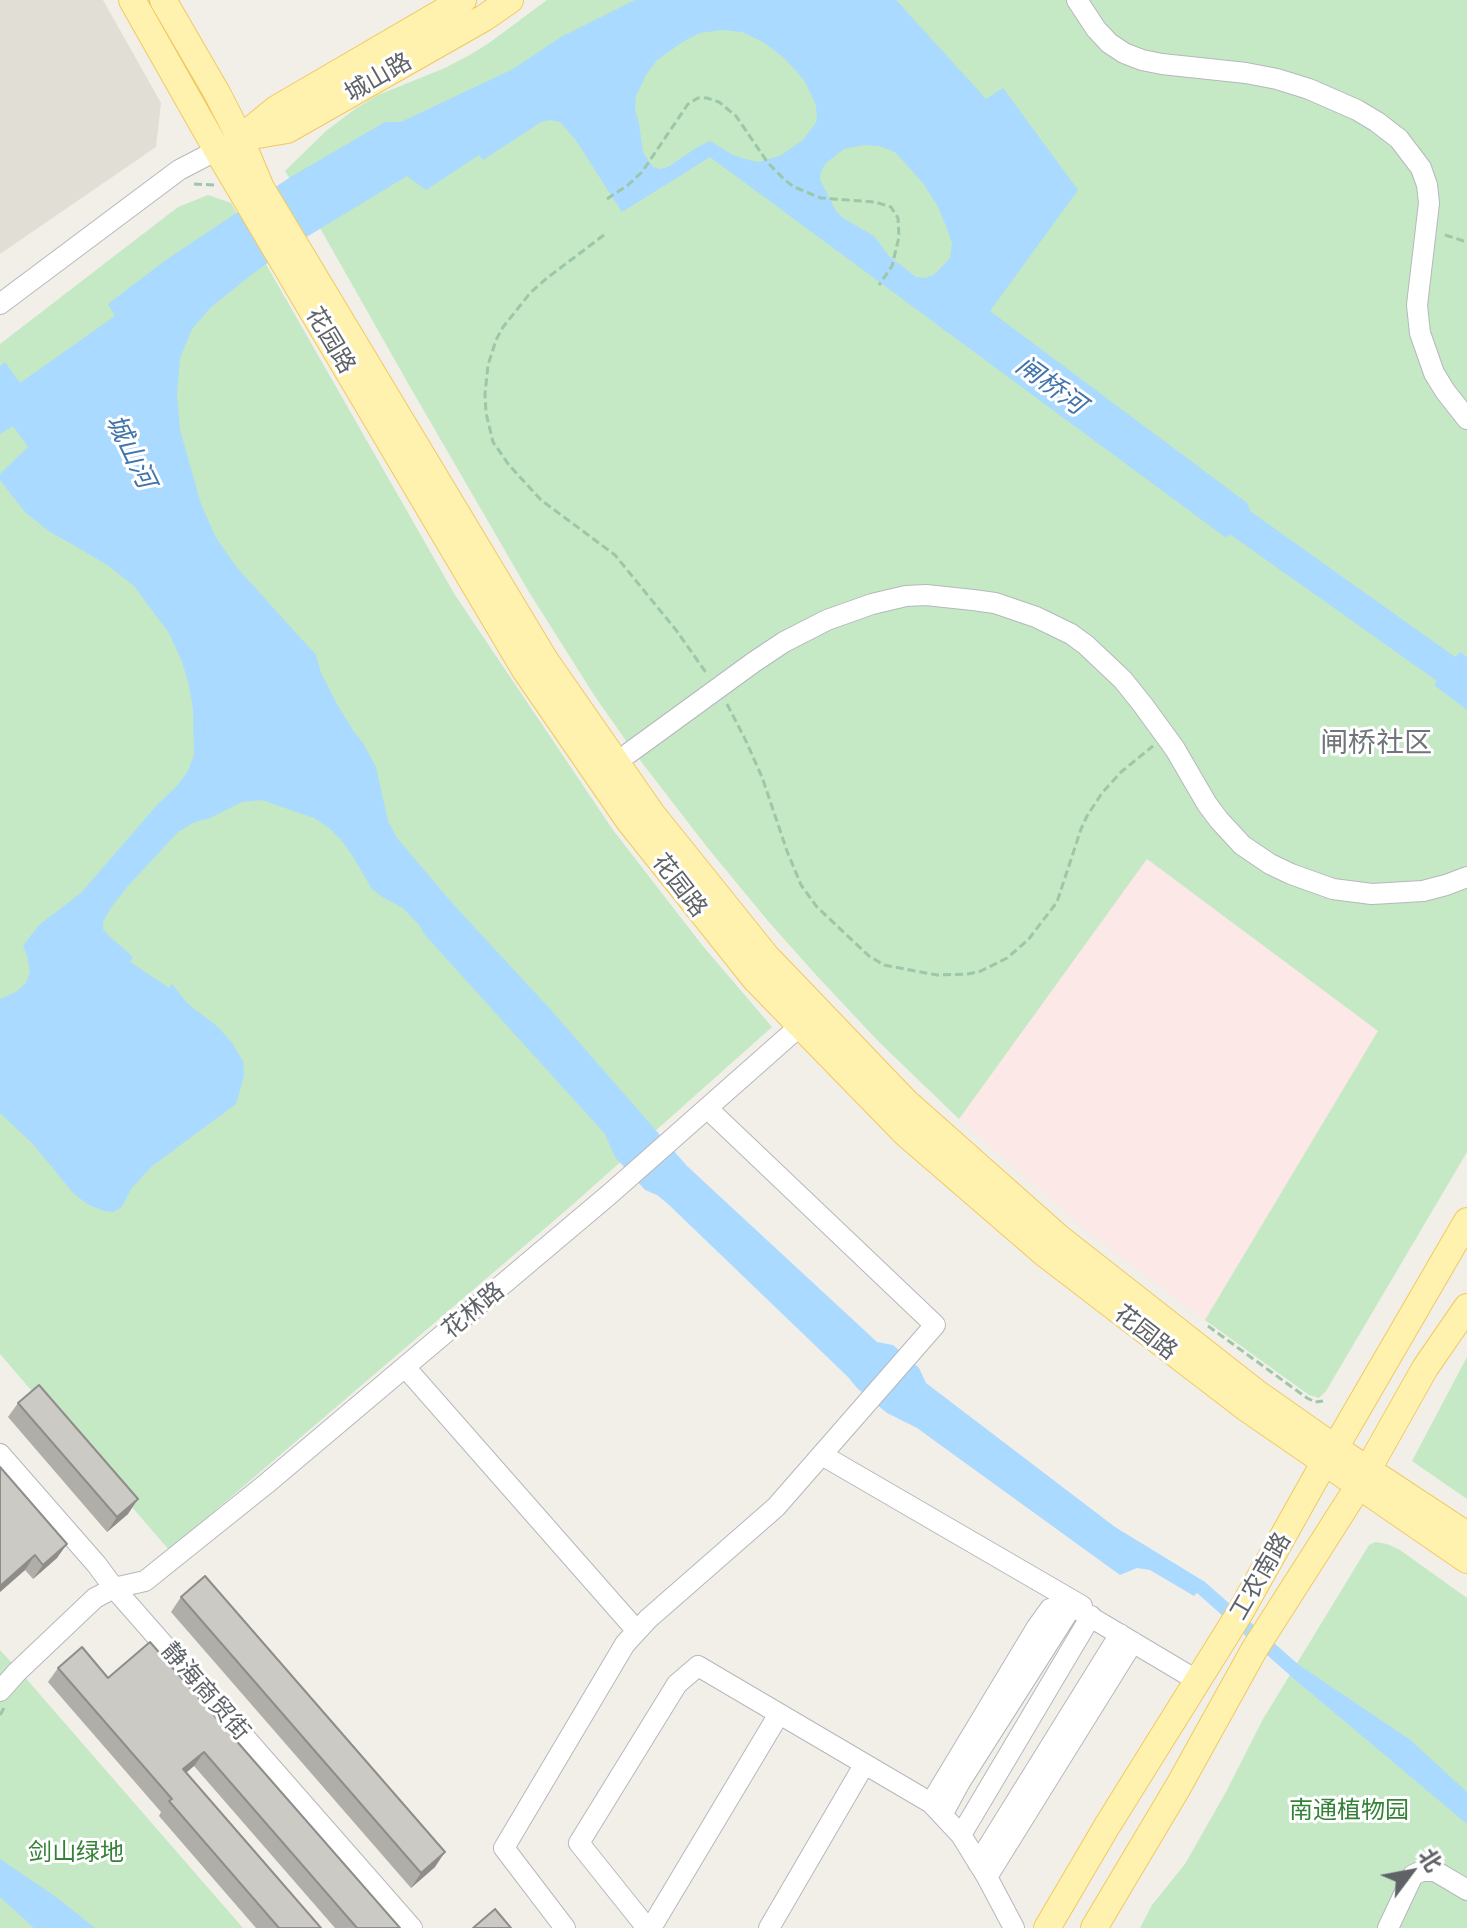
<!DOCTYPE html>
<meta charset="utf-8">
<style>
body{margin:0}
#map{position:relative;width:1467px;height:1928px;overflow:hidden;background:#f1efe8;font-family:Barlow,"Noto Sans SC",sans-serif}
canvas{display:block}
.north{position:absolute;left:1371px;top:1832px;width:80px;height:80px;-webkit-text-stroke:6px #fff;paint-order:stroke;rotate:58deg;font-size:22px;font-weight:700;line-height:32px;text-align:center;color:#5f6368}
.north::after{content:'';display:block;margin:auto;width:28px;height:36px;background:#5f6368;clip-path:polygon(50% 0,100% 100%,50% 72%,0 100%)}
</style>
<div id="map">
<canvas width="1467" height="1928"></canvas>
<div class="north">北</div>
</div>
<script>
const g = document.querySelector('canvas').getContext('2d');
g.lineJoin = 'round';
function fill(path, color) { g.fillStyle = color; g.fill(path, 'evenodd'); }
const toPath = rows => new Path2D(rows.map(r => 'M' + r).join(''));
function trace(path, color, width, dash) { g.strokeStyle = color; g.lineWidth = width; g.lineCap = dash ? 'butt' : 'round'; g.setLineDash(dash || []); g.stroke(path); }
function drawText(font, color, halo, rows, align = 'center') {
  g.font = font + ' Barlow,"Noto Sans SC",sans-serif'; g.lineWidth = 6; g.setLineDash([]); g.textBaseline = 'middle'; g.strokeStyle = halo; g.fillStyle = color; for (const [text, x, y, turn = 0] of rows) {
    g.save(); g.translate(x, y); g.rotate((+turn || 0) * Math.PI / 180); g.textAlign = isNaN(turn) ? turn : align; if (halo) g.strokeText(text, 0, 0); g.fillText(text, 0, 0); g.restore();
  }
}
const education = toPath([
 [0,0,103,0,161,103,156,147,0,254]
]);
const medical = toPath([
 [1147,859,1379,1031,1205,1320,1089,1232,959,1119]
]);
const green = toPath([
 [547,0,1467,0,1467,1152,1326,1391,1319,1398,1309,1395,1205,1320,1378,1031,1147,859,959,1119,879,1042,817,976,768,921,707,847,636,755,594,695,529,592,409,385,320,228,285,171,326,131,355,109,378,95,445,68,468,56,489,43],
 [208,195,231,203,455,595,613,830,702,945,772,1027,571,1206,169,1550,0,1354,0,344,178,207],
 [1467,1357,1467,1499,1412,1461],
 [1375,1542,1387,1544,1400,1550,1467,1598,1467,1928,1140,1928,1152,1905,1185,1864,1226,1792,1263,1719,1369,1545],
 [0,1650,23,1675,243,1928,0,1928]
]);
const water = toPath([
 [635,0,896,0,986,99,1003,88,1078,190,990,311,1247,503,1250,511,1455,657,1460,652,1467,657,1467,710,1434,685,1437,681,1231,535,1225,537,710,157,622,212,575,139,560,122,551,120,541,122,483,160,479,155,426,190,407,176,290,247,251,275,211,307,192,329,180,358,177,395,180,430,201,504,216,538,238,569,316,655,321,673,337,704,354,732,363,743,376,767,388,821,397,838,452,903,550,1009,687,1166,877,1342,893,1345,919,1368,926,1383,1115,1527,1205,1582,1299,1665,1409,1739,1467,1792,1467,1824,1293,1678,1197,1593,1194,1596,1150,1570,1137,1568,1120,1575,917,1428,887,1413,857,1388,848,1377,668,1204,657,1195,645,1190,615,1157,605,1134,425,935,420,926,403,908,384,898,372,889,352,855,341,840,329,828,314,818,262,800,242,802,210,818,195,822,178,832,127,887,110,909,103,922,103,929,109,936,133,957,130,962,169,988,172,984,188,1004,218,1027,232,1043,243,1061,244,1076,236,1104,152,1166,131,1189,122,1207,113,1212,104,1211,89,1205,74,1194,33,1144,0,1113,0,999,16,992,26,983,30,972,27,955,23,946,39,925,81,893,157,805,177,786,188,771,194,755,193,709,189,685,182,662,169,633,134,586,110,567,84,551,50,532,25,512,0,480,0,474,28,447,13,426,0,434,0,366,5,362,20,383,115,316,108,304,166,260,289,178,385,122,401,122,513,69,561,37],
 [722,30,742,32,763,42,783,57,798,73,805,82,816,105,817,121,803,140,780,156,758,162,745,159,733,155,710,141,696,148,668,167,660,169,653,167,643,152,639,124,635,108,636,96,646,75,657,60,684,41,700,33],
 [863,145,880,146,896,153,923,183,937,205,947,228,952,244,950,258,934,275,925,278,916,277,889,256,874,236,843,218,836,211,820,180,821,171,826,163,844,149],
 [0,1859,56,1897,95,1928,34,1928,0,1897]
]);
const path = toPath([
 [194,184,214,185],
 [607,199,628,185,642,172,688,104,698,98,707,98,719,102,736,116,768,163,785,180,794,187,821,198,875,202,891,207,898,218,899,237,892,266,879,285],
 [604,235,547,278,531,292,503,327,496,340,488,365,485,394,486,413,493,442,509,465,541,500,615,555,676,630,707,674],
 [1445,235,1467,242],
 [727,704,745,739,762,777,787,851,801,885,817,907,869,956,884,965,937,975,968,974,981,971,1007,958,1028,940,1057,902,1081,829,1087,816,1102,793,1121,772,1153,746],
 [1208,1326,1307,1398,1315,1402,1323,1401],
 [0,1715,4,1708]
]);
const minor = toPath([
 [1077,0,1096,29,1109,43,1124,53,1142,60,1162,64,1246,73,1277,79,1309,89,1357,110,1377,122,1399,139,1421,168,1427,185,1429,203,1417,305,1420,333,1434,373,1445,391,1467,419],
 [0,304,179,170,229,144],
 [629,753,754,662,784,642,827,620,872,604,906,596,926,595,973,600,995,603,1036,617,1071,634,1086,645,1123,680,1143,705,1175,749,1207,804,1219,820,1242,845,1270,864,1291,874,1333,889,1372,894,1423,891,1446,885,1467,877],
 [405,1367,637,1631],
 [0,1454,97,1565,114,1588,412,1928],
 [822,1455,1082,1606],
 [0,1691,17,1672,95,1598,114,1588,145,1581,266,1484,611,1193,809,1018],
 [931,1803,1037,1627,1050,1609,1072,1606,1198,1681],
 [942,1815,960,1782,1072,1606],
 [961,1835,1091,1616],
 [978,1863,1120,1634],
 [987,1877,1133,1642],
 [565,1928,504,1848,625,1644,648,1619,776,1507,935,1325,707,1108],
 [647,1928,579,1843,677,1684,698,1666,931,1803,961,1835,987,1877,1014,1928],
 [651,1928,779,1714],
 [769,1928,864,1765],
 [1388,1928,1413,1875,1422,1871,1435,1871,1467,1890]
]);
const major = toPath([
 [132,0,217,150,525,670,629,821,755,979,906,1134,1045,1254,1246,1408,1467,1560],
 [163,0,217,93,240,138,261,188,545,660,652,814,766,956,906,1102,1058,1237,1258,1394,1335,1448,1467,1535],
 [243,136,276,109,463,0],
 [240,138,287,130,484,18,510,0],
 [1047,1928,1107,1826,1241,1611,1324,1463,1335,1448,1467,1221],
 [1094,1928,1178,1787,1254,1650,1358,1487,1425,1368,1467,1307]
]);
const wall = toPath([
 [18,1403,128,1514,107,1532,8,1417],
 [0,1467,57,1558,33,1579,25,1570,0,1592],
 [181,1597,435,1867,411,1888,171,1612],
 [150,1642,400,1928,335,1928,194,1766,186,1773,321,1928,256,1928,159,1816,161,1812,48,1682,58,1668,108,1678]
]);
const shadedWall = toPath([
 [138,1499,128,1514,107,1532,117,1517],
 [67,1544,57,1558,33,1579,43,1565],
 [35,1555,25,1570,0,1592,0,1586],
 [204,1752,194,1766,173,1783,183,1769],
 [445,1852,435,1867,411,1888,421,1873]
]);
const building = toPath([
 [39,1385,138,1499,117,1517,18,1403,39,1385],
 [0,1467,67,1544,43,1565,35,1555,0,1586,0,1467],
 [205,1576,445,1852,421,1873,181,1597,205,1576],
 [150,1642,400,1928,357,1928,204,1752,183,1769,321,1928,279,1928,169,1801,172,1799,58,1668,82,1647,108,1678,150,1642],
 [495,1909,511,1928,473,1928,495,1909]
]);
const streetNames = [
 ["城山路",378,77,-30],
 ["花园路",331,340,59],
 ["花园路",680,885,52],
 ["花林路",473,1310,-40],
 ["花园路",1146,1332,38],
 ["工农南路",1260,1576,-60],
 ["静海商贸街",206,1691,49]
];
const parkNames = [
 ["南通植物园",1349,1810],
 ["剑山绿地",76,1852]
];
const waterNames = [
 ["闸桥河",1051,385,36],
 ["城山河",131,451,64]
];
const quarterNames = [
 ["闸桥社区",1376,743]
];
fill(education, '#e1ded6');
fill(medical, '#fce8e6');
fill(green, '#c5e8c5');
fill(water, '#aadaff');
trace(minor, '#b5b8bc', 22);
trace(major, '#f2c960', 28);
trace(path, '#9cc7a9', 3, [8, 4]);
trace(minor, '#fff', 20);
trace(major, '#fff2af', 26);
fill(wall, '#afaea9');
fill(shadedWall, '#8f8d8a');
fill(building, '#cccac5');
trace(building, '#8f8d8a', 2);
drawText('24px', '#5f6368', '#fff', streetNames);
drawText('24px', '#348238', '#fff', parkNames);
drawText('italic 26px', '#4174aa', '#fff', waterNames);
drawText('28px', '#70757a', '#fff', quarterNames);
</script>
